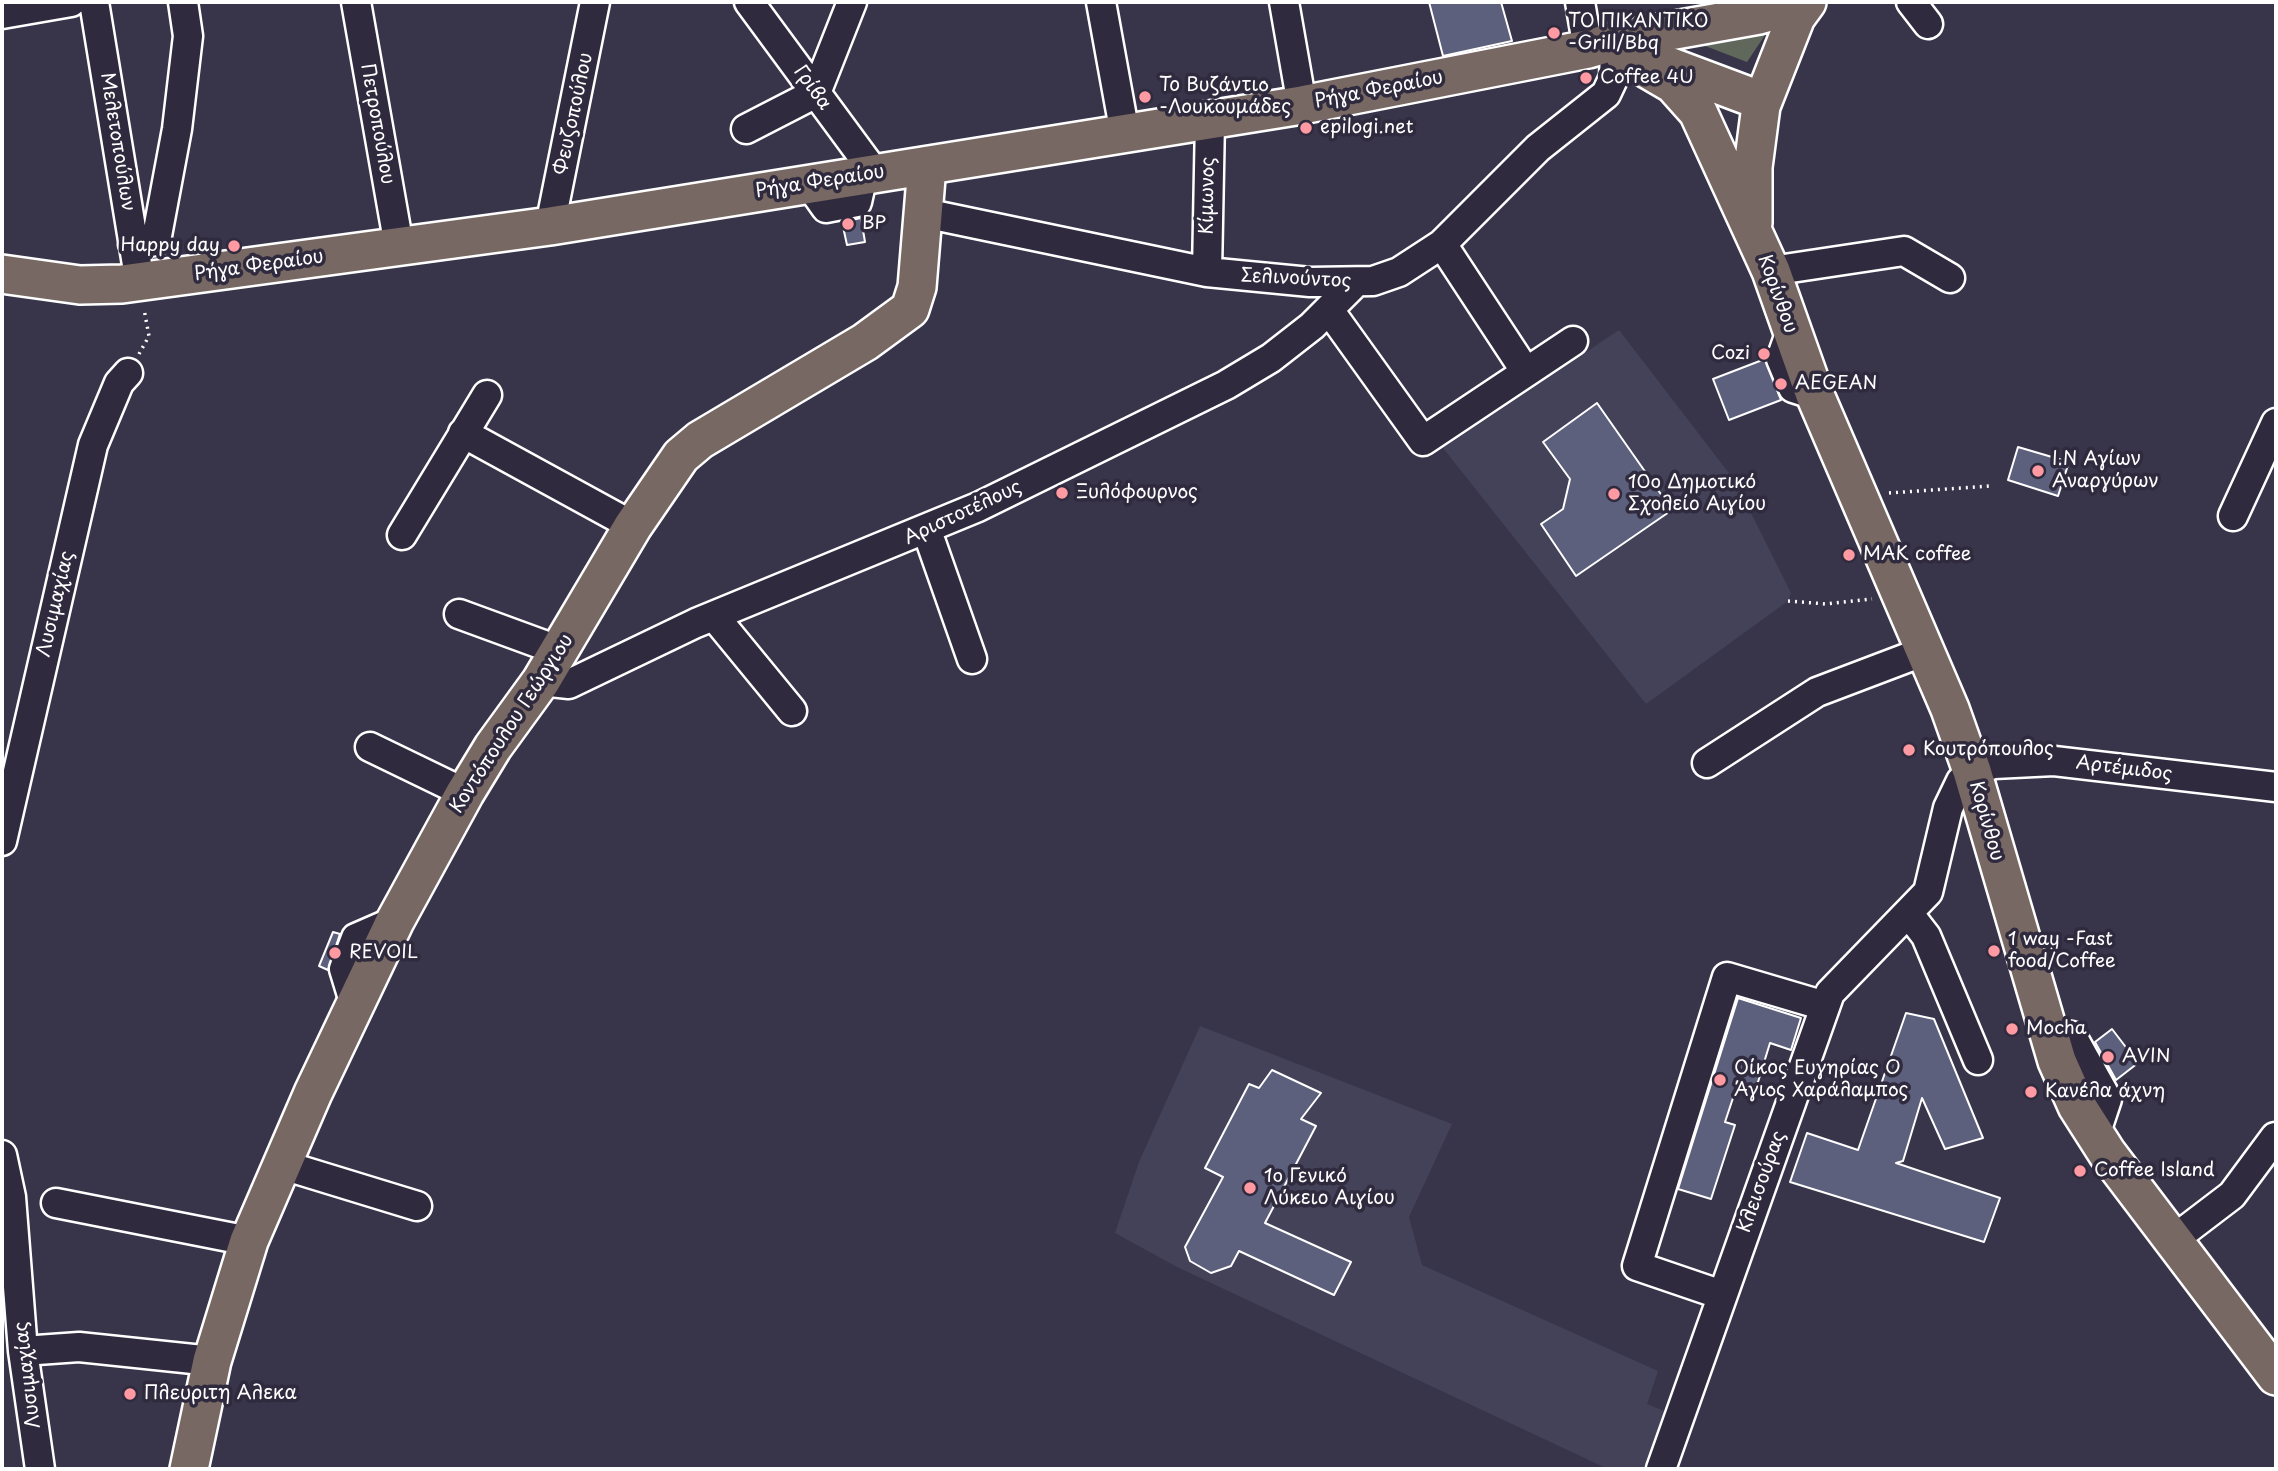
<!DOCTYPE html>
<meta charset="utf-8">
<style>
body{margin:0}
#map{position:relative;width:2278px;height:1471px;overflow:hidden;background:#38354a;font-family:"Playpen Sans",sans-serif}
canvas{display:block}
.frame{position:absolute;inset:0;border:4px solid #fff;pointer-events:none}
</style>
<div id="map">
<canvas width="2278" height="1471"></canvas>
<div class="frame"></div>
</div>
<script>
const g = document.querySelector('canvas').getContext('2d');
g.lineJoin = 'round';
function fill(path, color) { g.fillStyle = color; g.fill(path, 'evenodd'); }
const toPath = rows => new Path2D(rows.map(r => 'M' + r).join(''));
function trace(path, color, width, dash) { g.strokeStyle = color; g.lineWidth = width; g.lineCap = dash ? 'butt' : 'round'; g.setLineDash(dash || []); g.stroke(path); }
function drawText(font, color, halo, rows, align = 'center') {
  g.font = font + ' "Playpen Sans",sans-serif'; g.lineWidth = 7; g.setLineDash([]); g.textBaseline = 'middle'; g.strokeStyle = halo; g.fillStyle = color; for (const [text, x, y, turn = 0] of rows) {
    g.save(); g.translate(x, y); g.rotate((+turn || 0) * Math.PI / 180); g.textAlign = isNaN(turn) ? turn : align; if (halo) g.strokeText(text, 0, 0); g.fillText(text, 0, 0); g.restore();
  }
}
const built = toPath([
 [1619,330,1735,481,1791,593,1788,601,1646,704,1443,448],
 [1200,1026,1452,1124,1409,1217,1422,1265,1658,1371,1647,1404,1672,1414,1653,1469,1608,1469,1177,1267,1115,1233,1139,1162]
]);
const green = toPath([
 [1773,23,1747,62,1687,39]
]);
const building = toPath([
 [1429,2,1501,2,1512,41,1443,56,1429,2],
 [861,218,865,242,847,245,842,222,861,218],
 [1765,359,1781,400,1729,420,1713,379,1765,359],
 [1597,403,1672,510,1576,576,1541,524,1563,509,1570,479,1543,442,1597,403],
 [2018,447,2069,462,2058,496,2008,480,2018,447],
 [333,932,340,934,328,970,319,966,333,932],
 [1738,998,1801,1018,1791,1050,1770,1043,1754,1095,1736,1089,1725,1122,1735,1125,1711,1199,1678,1189,1738,998],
 [1906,1013,1934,1019,1983,1138,1945,1149,1922,1098,1903,1161,1896,1163,2000,1198,1984,1242,1790,1182,1807,1133,1858,1150,1906,1013],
 [2112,1029,2138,1063,2116,1080,2095,1042,2112,1029],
 [1272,1070,1321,1093,1301,1119,1316,1126,1265,1223,1351,1262,1334,1295,1239,1251,1231,1266,1211,1273,1190,1261,1185,1247,1223,1177,1205,1168,1249,1084,1259,1088,1272,1070]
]);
const path = toPath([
 [139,354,149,336,144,309],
 [1889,493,1990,486],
 [1788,601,1826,604,1872,599]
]);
const minor = toPath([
 [94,2,140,283],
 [356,2,399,246],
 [749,2,875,173],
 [1101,2,1125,134],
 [1284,2,1302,105],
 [1580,2,1588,49],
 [1911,2,1928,24],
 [2,14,71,2],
 [746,129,816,93,852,2],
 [809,184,826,208,857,202,863,175],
 [924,213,1207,272,1310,282,1373,281,1399,272,1442,244,1538,148,1606,94,1614,77,1615,54],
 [550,226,595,2],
 [133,244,156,241,177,129,188,36,183,2],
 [1442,244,1526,372],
 [1771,271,1904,251,1950,278],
 [1207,272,1210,120],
 [1329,310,1423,441,1573,341],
 [1791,331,1781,359,1793,388,1815,395],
 [463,433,633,526],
 [2233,516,2276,423],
 [927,531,972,659],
 [402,535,487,395],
 [459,614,560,651],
 [714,616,792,711],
 [541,681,569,684,696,623,978,507,1226,385,1271,358,1312,326,1355,283],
 [370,747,465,793],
 [1707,763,1817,692,1925,651],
 [2,841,93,445,119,383,128,373],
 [1909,914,1926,936,1978,1060],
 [355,1005,344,969,356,938,395,921],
 [2048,1032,2072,1036,2107,1099,2095,1135],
 [2,1155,11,1197,23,1351,40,1469],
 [283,1165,417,1206],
 [56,1203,249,1241],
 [2173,1240,2232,1195,2275,1137],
 [1722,1295,1637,1266,1727,977,1825,1006],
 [23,1351,79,1347,212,1361],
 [1661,1469,1830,993,1928,892,1948,808,1961,781,1972,771,1994,764,2054,761,2276,787]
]);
const major = toPath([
 [1625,56,1673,84,1698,112,1771,271,1815,395,1950,709,1972,771,2057,1061,2077,1106,2107,1153,2276,1376],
 [1658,62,1762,101],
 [1753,223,1753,167,1761,106,1796,17,1807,2],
 [2,274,80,285,122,284,550,226,1302,105,1588,49,1619,40,1759,15,1806,2],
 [189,1469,212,1361,249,1241,313,1093,395,921,465,793,493,747,541,681,633,526,681,456,700,440,865,342,910,309,917,287,927,166]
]);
const markers = [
 [1554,33,7,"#ff9aa2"],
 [1586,78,7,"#ff9aa2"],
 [1145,97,7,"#ff9aa2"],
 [1306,128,7,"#ff9aa2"],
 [848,224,7,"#ff9aa2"],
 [234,246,7,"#ff9aa2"],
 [1764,354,7,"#ff9aa2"],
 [1781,384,7,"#ff9aa2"],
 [2038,471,7,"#ff9aa2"],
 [1062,493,7,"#ff9aa2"],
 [1614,494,7,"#ff9aa2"],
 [1849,555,7,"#ff9aa2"],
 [1909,750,7,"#ff9aa2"],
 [1994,951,7,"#ff9aa2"],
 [335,953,7,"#ff9aa2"],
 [2012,1029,7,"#ff9aa2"],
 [2108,1057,7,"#ff9aa2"],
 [1720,1080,7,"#ff9aa2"],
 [2031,1092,7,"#ff9aa2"],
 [2080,1171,7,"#ff9aa2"],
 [1250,1188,7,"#ff9aa2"],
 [130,1394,7,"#ff9aa2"]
];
const poiNames = [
 ["ΤΟ ΠΙΚΑΝΤΙΚΟ",1568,22],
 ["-Grill/Bbq",1568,44],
 ["Coffee 4U",1600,78],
 ["Το Βυζάντιο",1159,86],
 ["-Λουκουμάδες",1159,108],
 ["epilogi.net",1320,128],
 ["BP",862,224],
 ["Happy day",220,246,"right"],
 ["Cozi",1750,354,"right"],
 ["AEGEAN",1795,384],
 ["Ι.Ν Αγίων",2052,460],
 ["Αναργύρων",2052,482],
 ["10o Δημοτικό",1628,483],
 ["Σχολείο Αιγίου",1628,505],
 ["Ξυλόφουρνος",1076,493],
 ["ΜΑΚ coffee",1863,555],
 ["Κουτρόπουλος",1923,750],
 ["1 way -Fast",2008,940],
 ["food/Coffee",2008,962],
 ["REVOIL",349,953],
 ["Mocha",2026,1029],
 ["AVIN",2122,1057],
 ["Οίκος Ευγηρίας Ο",1734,1069],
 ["Άγιος Χαράλαμπος",1734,1091],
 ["Κανέλα άχνη",2045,1092],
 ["Coffee Island",2094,1171],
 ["1o Γενικό",1264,1177],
 ["Λύκειο Αιγίου",1264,1199],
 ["Πλευριτη Αλεκα",144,1394]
];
const streetNames = [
 ["Γρίβα",812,88,54],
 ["Ρήγα Φεραίου",1379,90,-11],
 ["Φευζοπούλου",574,114,-78],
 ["Πετροπούλου",377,124,80],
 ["Μελετοπούλων",117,142,81],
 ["Ρήγα Φεραίου",820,182,-9],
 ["Κίμωνος",1208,196,-89],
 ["Ρήγα Φεραίου",259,266,-8],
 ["Σελινούντος",1296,279,3],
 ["Κορίνθου",1777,294,70],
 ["Αριστοτέλους",963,513,-25],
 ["Λυσιμαχίας",56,604,-77],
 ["Κοντόπουλου Γεώργιου",512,724,-57],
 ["Αρτέμιδος",2124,769,7],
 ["Κορίνθου",1986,821,74],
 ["Κλεισούρας",1762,1182,-70],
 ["Λυσιμαχίας",28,1375,-97]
];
fill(built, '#434259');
fill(green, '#60685c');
fill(building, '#5c607d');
trace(building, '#fff', 2);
trace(minor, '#fff', 33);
trace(major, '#fff', 42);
trace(path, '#fff', 3.5, [2, 5]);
trace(minor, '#2f2a3d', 28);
trace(major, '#776864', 37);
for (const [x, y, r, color] of markers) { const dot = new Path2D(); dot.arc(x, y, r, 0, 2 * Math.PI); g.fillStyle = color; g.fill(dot); trace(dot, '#2f2a3d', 2.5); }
drawText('19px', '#fff', '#2f2a3d', poiNames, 'left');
drawText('19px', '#fff', '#2f2a3d', streetNames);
</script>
